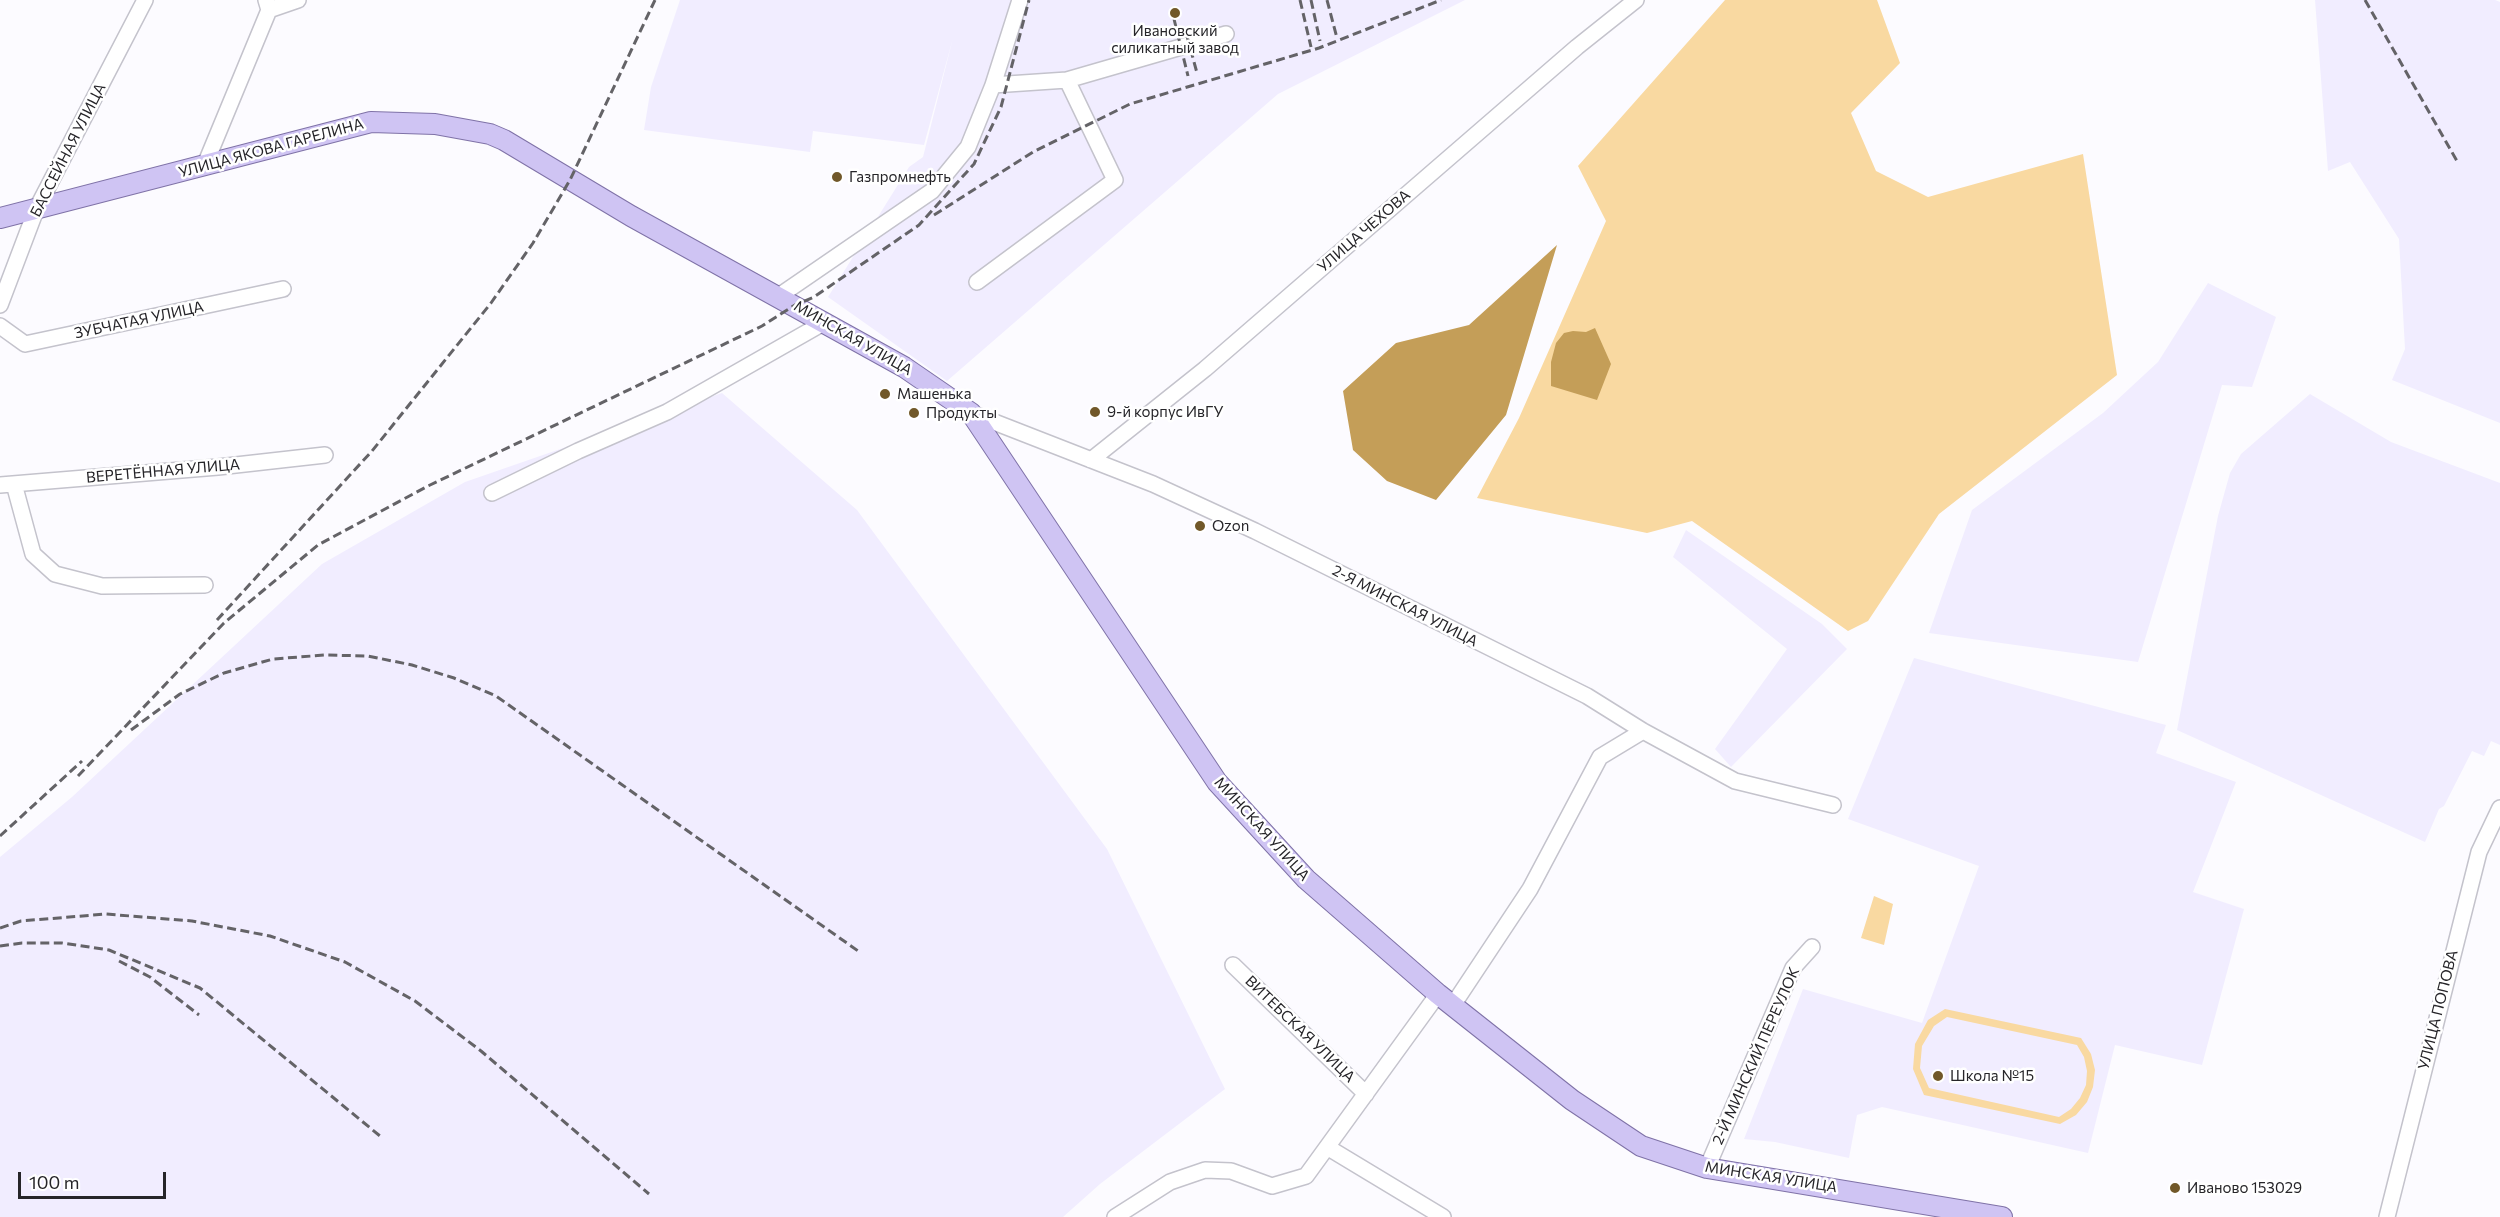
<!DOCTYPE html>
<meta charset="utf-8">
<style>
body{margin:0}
#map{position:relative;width:2500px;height:1217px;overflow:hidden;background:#fcfbff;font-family:Commissioner,sans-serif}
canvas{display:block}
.scale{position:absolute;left:18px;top:1172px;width:148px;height:27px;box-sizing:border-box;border:3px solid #262529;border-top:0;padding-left:8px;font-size:18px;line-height:21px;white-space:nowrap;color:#262529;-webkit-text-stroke:4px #fff;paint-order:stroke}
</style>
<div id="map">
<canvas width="2500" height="1217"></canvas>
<div class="scale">100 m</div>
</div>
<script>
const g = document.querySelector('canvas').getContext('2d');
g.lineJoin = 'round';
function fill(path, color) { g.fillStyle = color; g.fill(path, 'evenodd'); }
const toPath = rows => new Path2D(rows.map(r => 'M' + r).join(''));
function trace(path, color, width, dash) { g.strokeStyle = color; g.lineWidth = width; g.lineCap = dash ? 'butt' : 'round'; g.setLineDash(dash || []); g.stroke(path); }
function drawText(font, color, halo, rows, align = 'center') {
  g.font = font + ' Commissioner,sans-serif'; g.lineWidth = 5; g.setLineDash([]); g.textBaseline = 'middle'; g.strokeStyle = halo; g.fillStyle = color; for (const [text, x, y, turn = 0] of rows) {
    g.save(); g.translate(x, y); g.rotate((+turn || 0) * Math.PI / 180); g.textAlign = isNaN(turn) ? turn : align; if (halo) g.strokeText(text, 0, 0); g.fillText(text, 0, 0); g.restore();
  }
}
const built = toPath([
 [680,0,1465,0,1278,94,947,381,828,297,909,167,923,157,953,38,924,145,813,131,810,152,644,130,651,87],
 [2315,0,2495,0,2500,2,2500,423,2392,380,2405,349,2399,239,2350,162,2328,171],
 [2208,283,2276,317,2252,387,2222,385,2138,662,1929,633,1972,510,2103,413,2158,362],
 [722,393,857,510,1107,849,1225,1089,1100,1184,1063,1217,0,1217,0,857,72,797,322,564,465,482],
 [2310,394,2391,442,2500,483,2500,745,2491,741,2484,756,2472,751,2444,806,2439,809,2425,842,2177,730,2218,516,2230,473,2241,454],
 [1686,530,1822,624,1847,649,1731,767,1715,749,1787,649,1673,557],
 [1914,658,2166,725,2156,753,2236,782,2193,892,2244,909,2202,1065,2115,1045,2088,1153,1882,1107,1857,1115,1849,1158,1775,1142,1744,1139,1803,989,1922,1023,1979,866,1848,819]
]);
const green = toPath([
 [1725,0,1877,0,1900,63,1851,113,1876,171,1928,197,2083,154,2117,375,1939,514,1868,621,1848,631,1692,521,1647,533,1477,498,1519,418,1606,221,1578,166],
 [1874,896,1893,904,1884,945,1861,938],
 [1945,1009,2081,1038,2091,1054,2095,1070,2093,1087,2087,1102,2076,1115,2060,1124,1924,1095,1913,1069,1915,1044,1928,1020],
 [1947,1017,2077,1045,2084,1057,2087,1071,2086,1085,2080,1098,2071,1109,2059,1117,1929,1088,1920,1068,1922,1046,1934,1026]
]);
const water = toPath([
 [1557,245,1506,415,1436,500,1387,481,1353,450,1343,391,1396,343,1469,325],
 [1595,328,1611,364,1597,400,1551,386,1551,362,1556,343,1564,333,1573,331,1586,332]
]);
const minor = toPath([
 [269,10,298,0],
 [1067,80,1226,34],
 [204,167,269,10,266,0],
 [977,282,1115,180,1067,80,993,85],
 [779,296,932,191,968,147,993,85,1020,0],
 [0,305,36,210,145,0],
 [0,326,25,344,283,289],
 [971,413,1153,484,1255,531,1587,696,1643,731,1735,781,1833,805],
 [1091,460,1205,369,1577,47,1636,0],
 [14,484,33,554,55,574,102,586,205,585],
 [0,485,218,467,325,455],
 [492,493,578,451,667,412,825,322],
 [1233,965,1366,1094],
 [1453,1005,1530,889,1600,757,1643,731],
 [1327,1147,1443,1217],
 [1707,1168,1793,968,1812,947],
 [1115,1217,1170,1182,1205,1170,1231,1171,1272,1186,1306,1176,1438,994],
 [2387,1217,2479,852,2500,808]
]);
const major = toPath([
 [0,218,371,122,435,124,490,134,504,140,631,216,904,367,971,413,1217,782,1306,879,1438,994,1572,1100,1641,1146,1707,1168,2002,1217]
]);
const rail = toPath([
 [1300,0,1311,47],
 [1311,0,1320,41],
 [1327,0,1337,38],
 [2365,0,2457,161],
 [1174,19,1188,76],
 [1187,36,1197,73],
 [934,215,1033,152,1130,104,1319,48,1441,0],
 [217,620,372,451,491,303,533,243,570,180,655,0],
 [131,730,180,694,224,673,273,659,325,655,368,656,412,665,454,678,496,696,861,953],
 [78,776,224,623,318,545,428,486,762,326,795,305,814,297,919,225,974,164,1001,107,1029,0],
 [0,836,82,761],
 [0,928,21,921,106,914,192,921,270,936,345,962,415,1001,481,1051,649,1194],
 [0,946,22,943,62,943,109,950,200,988,380,1136],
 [119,961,150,977,199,1015]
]);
const markers = [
 [1175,13,6,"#715829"],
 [837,177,6,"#715829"],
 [885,394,6,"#715829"],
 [1095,412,6,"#715829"],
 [914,413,6,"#715829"],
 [1200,526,6,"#715829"],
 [1938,1076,6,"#715829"],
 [2175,1188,6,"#715829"]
];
const poiNames = [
 ["Ивановский",1175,31,"center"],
 ["силикатный завод",1175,48,"center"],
 ["Газпромнефть",849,177],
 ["Машенька",897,394],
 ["9-й корпус ИвГУ",1107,412],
 ["Продукты",926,413],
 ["Ozon",1212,526],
 ["Школа №15",1950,1076],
 ["Иваново 153029",2187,1188]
];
const streetNames = [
 ["УЛИЦА ЯКОВА ГАРЕЛИНА",271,148,-15],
 ["БАССЕЙНАЯ УЛИЦА",68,150,-63],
 ["УЛИЦА ЧЕХОВА",1364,231,-41],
 ["ЗУБЧАТАЯ УЛИЦА",139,320,-12],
 ["МИНСКАЯ УЛИЦА",853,338,30],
 ["ВЕРЕТЁННАЯ УЛИЦА",163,471,-5],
 ["2-Я МИНСКАЯ УЛИЦА",1405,606,27],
 ["МИНСКАЯ УЛИЦА",1262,829,48],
 ["УЛИЦА ПОПОВА",2438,1010,-76],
 ["ВИТЕБСКАЯ УЛИЦА",1300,1029,44],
 ["2-Й МИНСКИЙ ПЕРЕУЛОК",1756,1056,-66],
 ["МИНСКАЯ УЛИЦА",1771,1177,9]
];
fill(built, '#f1edff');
fill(green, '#f9d9a1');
fill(water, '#c49e58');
trace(minor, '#c4c3cc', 18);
trace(major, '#7f72a7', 22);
trace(minor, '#fff', 15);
trace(major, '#cfc4f3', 20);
trace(rail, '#646367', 3, [9, 4.5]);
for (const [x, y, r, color] of markers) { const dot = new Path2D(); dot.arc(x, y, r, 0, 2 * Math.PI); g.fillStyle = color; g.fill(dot); trace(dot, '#fff', 2); }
drawText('15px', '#262529', '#fff', poiNames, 'left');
drawText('15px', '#262529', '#fff', streetNames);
</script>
